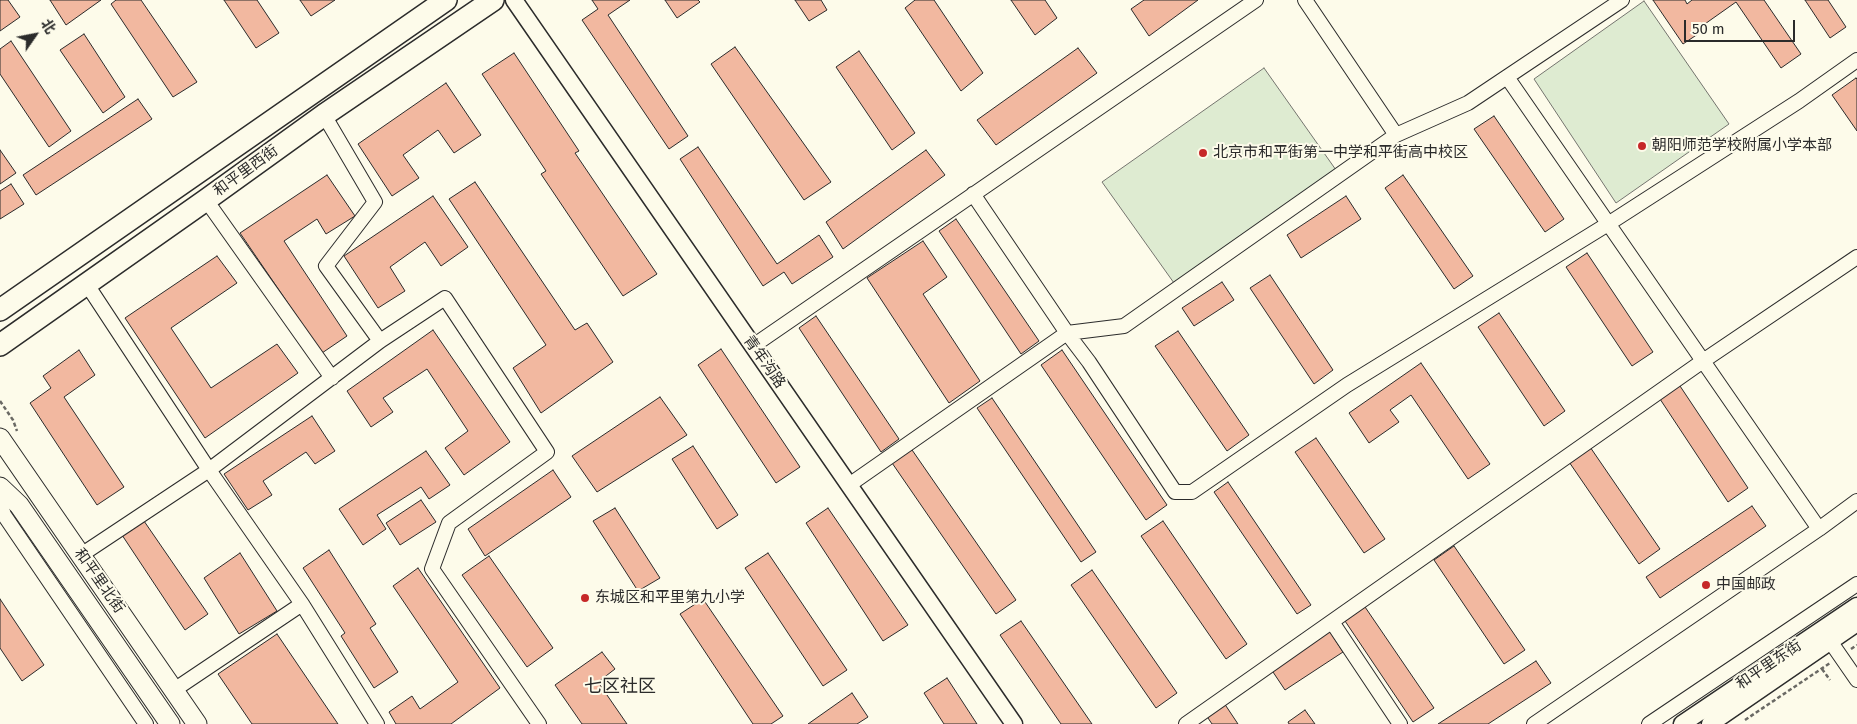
<!DOCTYPE html>
<meta charset="utf-8">
<style>
body{margin:0}
#map{position:relative;width:1857px;height:724px;overflow:hidden;background:#fdfbea;font-family:"Fira Sans","Noto Sans SC",sans-serif}
canvas{display:block}
.north{position:absolute;left:10px;top:10px;width:50px;height:50px;-webkit-text-stroke:4px #fdfbea;paint-order:stroke;rotate:57deg;font-size:14px;font-weight:700;line-height:20px;text-align:center;color:#2b2b2b}
.north::after{content:'';display:block;margin:auto;width:18px;height:22px;background:#2b2b2b;clip-path:polygon(50% 0,100% 100%,50% 72%,0 100%)}
.scale{position:absolute;left:1684px;top:20px;width:111px;height:22px;box-sizing:border-box;border:2px solid #2b2b2b;border-top:0;padding-left:6px;font-size:15px;line-height:18px;white-space:nowrap;color:#2b2b2b;-webkit-text-stroke:4px #fdfbea;paint-order:stroke}
</style>
<div id="map">
<canvas width="1857" height="724"></canvas>
<div class="north">北</div>
<div class="scale">50 m</div>
</div>
<script>
const g = document.querySelector('canvas').getContext('2d');
g.lineJoin = 'round';
function fill(path, color) { g.fillStyle = color; g.fill(path, 'evenodd'); }
const toPath = rows => new Path2D(rows.map(r => 'M' + r).join(''));
function trace(path, color, width, dash) { g.strokeStyle = color; g.lineWidth = width; g.lineCap = dash ? 'butt' : 'round'; g.setLineDash(dash || []); g.stroke(path); }
function drawText(font, color, halo, rows, align = 'center') {
  g.font = font + ' "Fira Sans","Noto Sans SC",sans-serif'; g.lineWidth = 4; g.setLineDash([]); g.textBaseline = 'middle'; g.strokeStyle = halo; g.fillStyle = color; for (const [text, x, y, turn = 0] of rows) {
    g.save(); g.translate(x, y); g.rotate((+turn || 0) * Math.PI / 180); g.textAlign = isNaN(turn) ? turn : align; if (halo) g.strokeText(text, 0, 0); g.fillText(text, 0, 0); g.restore();
  }
}
const green = toPath([
 [1644,1,1729,124,1616,203,1534,79,1644,1],
 [1264,68,1336,170,1174,283,1102,182,1264,68]
]);
const building = toPath([
 [0,0,8,0,20,17,0,31,0,0],
 [50,0,101,0,66,25,50,0],
 [116,0,141,0,197,82,173,97,111,4,116,0],
 [224,0,257,0,279,33,256,48,224,0],
 [300,0,335,0,311,16,300,0],
 [592,0,630,0,608,15,688,136,669,149,582,20,598,9,592,0],
 [665,0,698,0,700,2,677,18,665,0],
 [795,0,821,0,827,10,809,21,795,0],
 [915,0,934,0,983,73,961,91,905,8,915,0],
 [1011,0,1045,0,1057,18,1035,35,1011,0],
 [1144,0,1198,0,1149,36,1131,9,1144,0],
 [1653,0,1685,0,1687,4,1692,0,1764,0,1801,54,1781,68,1736,2,1702,26,1704,30,1683,44,1653,0],
 [1805,0,1828,0,1846,27,1830,38,1805,0],
 [84,34,125,97,103,113,60,50,84,34],
 [11,41,71,131,49,147,0,74,0,49,11,41],
 [735,47,831,182,804,200,711,64,735,47],
 [1078,48,1097,73,996,145,977,120,1078,48],
 [859,51,915,133,892,150,836,67,859,51],
 [514,53,579,151,575,153,657,274,623,296,541,174,546,171,482,74,514,53],
 [1856,78,1857,79,1857,131,1832,95,1856,78],
 [446,83,481,135,454,153,438,130,403,155,419,178,392,196,358,144,446,83],
 [138,99,152,119,36,195,23,175,138,99],
 [1494,116,1564,219,1545,232,1474,129,1494,116],
 [698,147,777,264,819,235,833,257,792,284,784,272,763,286,680,159,698,147],
 [0,150,16,173,0,184,0,150],
 [926,150,945,175,843,249,826,222,926,150],
 [327,175,355,216,326,234,317,219,284,241,347,336,322,353,240,233,327,175],
 [1403,175,1473,276,1454,289,1385,188,1403,175],
 [475,182,575,330,587,323,613,362,541,413,513,368,546,345,449,199,475,182],
 [11,184,24,204,0,219,0,191,11,184],
 [433,196,468,247,441,266,425,242,390,267,405,291,378,308,344,256,433,196],
 [1346,196,1361,219,1301,258,1287,235,1346,196],
 [956,219,1039,341,1021,354,939,231,956,219],
 [923,241,947,277,923,294,980,381,949,403,867,278,923,241],
 [1587,253,1653,352,1632,366,1566,267,1587,253],
 [217,256,237,283,171,328,211,388,277,344,298,373,205,438,125,318,217,256],
 [1270,275,1333,370,1314,384,1250,288,1270,275],
 [1222,282,1234,300,1194,326,1182,308,1222,282],
 [1499,313,1565,411,1544,426,1478,327,1499,313],
 [816,316,899,439,881,452,799,328,816,316],
 [433,330,510,442,464,475,445,448,468,431,427,369,383,398,393,412,371,427,347,391,433,330],
 [1178,331,1249,435,1227,451,1155,346,1178,331],
 [721,349,800,467,776,483,698,365,721,349],
 [79,350,95,375,64,397,124,487,97,505,30,403,51,388,43,376,79,350],
 [1062,350,1167,505,1146,520,1041,365,1062,350],
 [1421,363,1490,464,1468,479,1411,395,1390,410,1399,422,1369,443,1349,413,1421,363],
 [1678,383,1748,488,1728,502,1658,396,1678,383],
 [660,397,687,435,597,492,572,456,660,397],
 [992,398,1096,552,1081,562,977,408,992,398],
 [312,416,335,451,315,464,306,452,263,481,272,495,248,510,224,474,312,416],
 [1316,438,1385,539,1364,553,1295,452,1316,438],
 [1588,444,1660,549,1639,564,1567,459,1588,444],
 [693,446,738,515,717,529,672,459,693,446],
 [910,447,1016,600,996,614,890,460,910,447],
 [426,451,450,485,429,499,421,487,377,515,386,529,363,545,339,509,426,451],
 [553,470,571,497,485,556,468,529,553,470],
 [1228,482,1311,605,1297,614,1214,492,1228,482],
 [421,500,436,522,400,545,386,523,421,500],
 [1752,506,1766,526,1660,598,1646,577,1752,506],
 [615,508,660,578,638,591,593,521,615,508],
 [828,508,908,625,883,641,806,523,828,508],
 [144,521,208,614,185,630,122,535,144,521],
 [1163,521,1247,644,1226,659,1141,536,1163,521],
 [1454,546,1525,650,1504,664,1434,560,1454,546],
 [329,550,376,624,370,628,398,672,374,688,341,636,345,633,303,568,329,550],
 [240,553,277,611,239,634,204,578,240,553],
 [768,553,847,670,823,686,745,568,768,553],
 [489,556,553,648,527,667,462,575,489,556],
 [418,568,500,688,451,724,396,724,389,712,412,696,420,709,458,682,393,586,418,568],
 [1092,570,1177,693,1156,708,1071,585,1092,570],
 [0,599,44,665,22,681,0,648,0,599],
 [703,599,783,716,771,724,753,724,680,614,703,599],
 [1363,604,1434,708,1413,722,1343,618,1363,604],
 [1021,621,1092,724,1061,724,1000,635,1021,621],
 [1329,630,1343,652,1285,690,1271,669,1329,630],
 [277,634,338,724,252,724,218,674,277,634],
 [602,652,615,669,598,682,627,724,582,724,555,685,602,652],
 [1536,661,1551,683,1488,724,1438,724,1536,661],
 [947,678,977,724,944,724,924,693,947,678],
 [852,693,868,717,857,724,808,724,852,693],
 [1220,697,1238,724,1212,724,1202,709,1220,697],
 [1305,710,1315,724,1289,724,1288,722,1305,710]
]);
const path = toPath([
 [0,401,13,420,17,431],
 [1851,649,1857,645],
 [1822,669,1830,680],
 [1745,720,1830,663]
]);
const minor = toPath([
 [1305,0,1396,135],
 [1507,77,1819,529],
 [324,115,375,202,326,266,380,341],
 [973,194,1067,333,1089,362,1175,492,1192,492,1347,385,1608,224,1799,101,1857,60],
 [206,200,332,378],
 [86,283,209,470,302,604,377,724],
 [753,346,1256,0],
 [849,485,1067,333,1124,326,1396,135,1468,103,1622,0],
 [0,503,4,515,146,724],
 [81,555,209,470,380,341,445,298,547,452,449,523,432,569,539,724],
 [1332,622,1400,724],
 [1830,641,1857,680],
 [174,690,302,604],
 [1186,724,1703,361,1857,257],
 [1534,724,1819,529,1857,501],
 [1649,724,1857,584]
]);
const tertiary = toPath([
 [514,0,1014,724],
 [1682,724,1857,606],
 [1710,724,1857,623]
]);
const secondary = toPath([
 [0,438,197,724],
 [0,487,19,505,170,724]
]);
const primary = toPath([
 [0,310,446,0],
 [0,345,206,200,324,115,493,0]
]);
const markers = [
 [1642,146,5,"#c62828"],
 [1203,153,5,"#c62828"],
 [1706,585,5,"#c62828"],
 [585,598,5,"#c62828"]
];
const poiNames = [
 ["朝阳师范学校附属小学本部",1652,146],
 ["北京市和平街第一中学和平街高中校区",1213,153],
 ["中国邮政",1716,585],
 ["东城区和平里第九小学",595,598]
];
const streetNames = [
 ["和平里西街",246,171,-36],
 ["青年沟路",764,362,55],
 ["和平里北街",99,581,55],
 ["和平里东街",1769,665,-34]
];
const quarterNames = [
 ["七区社区",620,687]
];
fill(green, '#deebd1');
trace(green, '#74746e', 1);
fill(building, '#f2b8a0');
trace(building, '#2b2b2b', 1);
trace(minor, '#2b2b2b', 16);
trace(tertiary, '#2b2b2b', 19);
trace(secondary, '#2b2b2b', 21);
trace(primary, '#2b2b2b', 24);
trace(path, '#6a6964', 2.5, [4, 2.5]);
trace(minor, '#fdfbea', 14);
trace(tertiary, '#fdfbea', 16);
trace(secondary, '#fdfbea', 19);
trace(primary, '#fdfbea', 21);
for (const [x, y, r, color] of markers) { const dot = new Path2D(); dot.arc(x, y, r, 0, 2 * Math.PI); g.fillStyle = color; g.fill(dot); trace(dot, '#fdfbea', 2); }
drawText('15px', '#2b2b2b', '#fdfbea', poiNames, 'left');
drawText('15px', '#2b2b2b', '#fdfbea', streetNames);
drawText('18px', '#2b2b2b', '#fdfbea', quarterNames);
</script>
